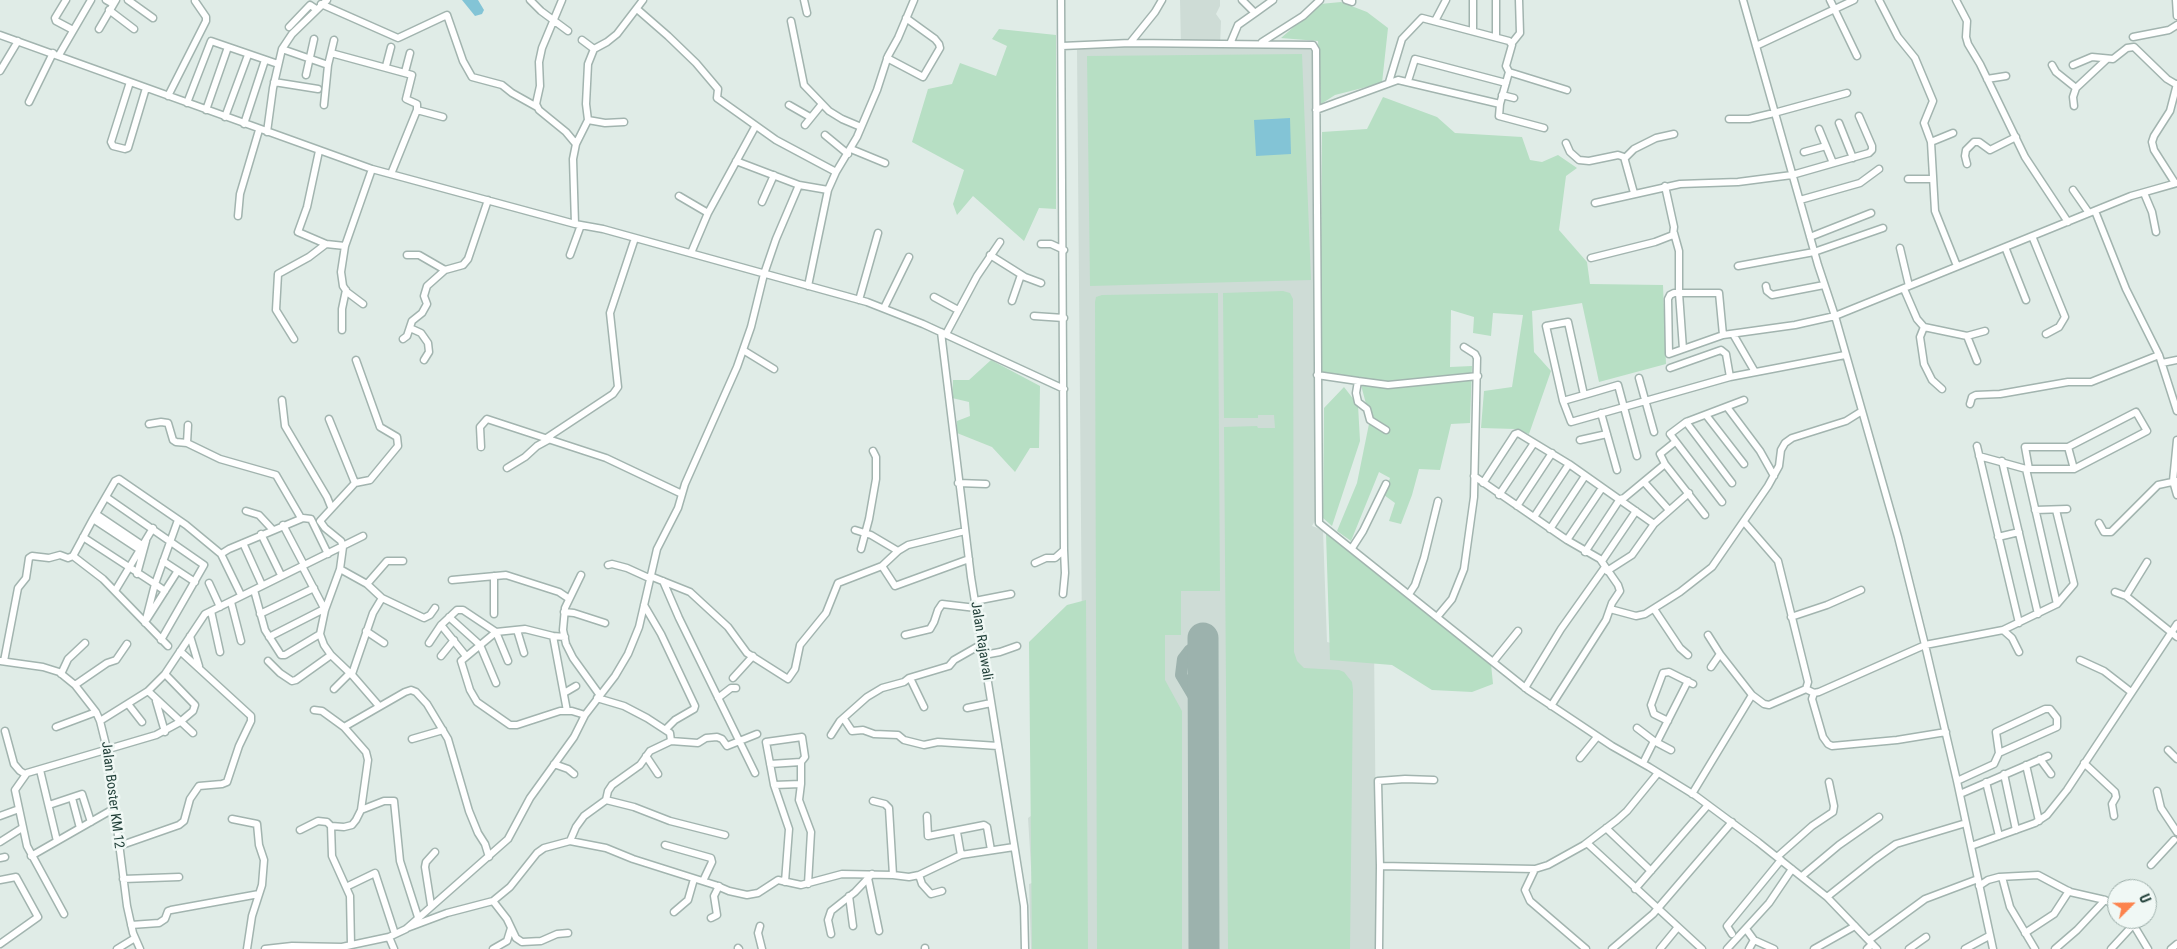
<!DOCTYPE html>
<style>
body{margin:0}
#map{position:relative;width:2177px;height:949px;overflow:hidden;background:#e0ece7;font-family:"Roboto Condensed",sans-serif}
canvas{display:block}
.north{position:absolute;left:2107px;top:879px;width:50px;height:50px;box-sizing:border-box;background:#f0f8f5;border:1px solid #9caea9;border-radius:50%;rotate:67deg;font-size:14px;font-weight:700;line-height:20px;text-align:center;color:#1f3e37}
.north::after{content:'';display:block;margin:auto;width:18px;height:22px;background:#fc834d;clip-path:polygon(50% 0,100% 100%,50% 72%,0 100%)}
</style>
<div id="map">
<canvas width="2177" height="949"></canvas>
<div class="north">U</div>
</div>
<script>
const g = document.querySelector('canvas').getContext('2d');
g.lineJoin = 'round';
function fill(path, color) { g.fillStyle = color; g.fill(path, 'evenodd'); }
const toPath = rows => new Path2D(rows.map(r => 'M' + r).join(''));
function trace(path, color, width, dash) { g.strokeStyle = color; g.lineWidth = width; g.lineCap = dash ? 'butt' : 'round'; g.setLineDash(dash || []); g.stroke(path); }
function drawText(font, color, halo, rows, align = 'center') {
  g.font = font + ' "Roboto Condensed",sans-serif'; g.lineWidth = 5; g.setLineDash([]); g.textBaseline = 'middle'; g.strokeStyle = halo; g.fillStyle = color; for (const [text, x, y, turn = 0] of rows) {
    g.save(); g.translate(x, y); g.rotate((+turn || 0) * Math.PI / 180); g.textAlign = isNaN(turn) ? turn : align; if (halo) g.strokeText(text, 0, 0); g.fillText(text, 0, 0); g.restore();
  }
}
const built = toPath([
 [1180,0,1220,0,1220,6,1216,14,1221,21,1220,46,1305,45,1313,52,1316,519,1312,526,1323,530,1327,642,1335,644,1374,644,1377,949,1031,949,1029,884,1032,883,1028,818,1035,813,1082,638,1077,50,1081,47,1181,46]
]);
const green = toPath([
 [1341,2,1367,12,1388,28,1382,83,1335,95,1321,104,1318,41,1281,38,1320,4],
 [999,29,1056,35,1056,209,1039,208,1024,241,973,196,957,215,953,204,964,170,912,142,928,89,952,84,960,63,996,76,1007,46,992,39],
 [1302,54,1311,280,1090,286,1087,56],
 [1383,97,1437,117,1455,133,1522,137,1530,160,1542,162,1558,155,1577,168,1566,176,1559,230,1587,262,1590,284,1663,285,1666,364,1599,382,1582,303,1532,311,1534,352,1551,371,1529,434,1515,429,1481,428,1484,391,1512,387,1523,315,1493,313,1491,336,1473,333,1474,317,1451,310,1450,367,1472,366,1470,423,1451,424,1440,470,1419,469,1412,495,1401,524,1389,521,1395,503,1384,495,1390,478,1379,472,1351,541,1337,531,1357,483,1370,419,1361,385,1338,375,1320,373,1322,132,1367,129],
 [1283,291,1290,293,1293,299,1294,652,1297,661,1304,668,1339,670,1344,672,1352,682,1353,690,1350,949,1228,949,1224,427,1257,426,1258,428,1275,428,1274,415,1258,415,1258,418,1224,418,1223,293],
 [1218,293,1220,591,1181,591,1181,635,1165,635,1165,680,1182,711,1182,949,1097,949,1095,302,1096,297,1102,295],
 [991,360,1040,386,1039,448,1030,448,1015,472,992,447,957,433,957,421,970,416,969,402,952,398,953,380,969,380],
 [1344,387,1358,405,1360,441,1332,526,1323,518,1324,408],
 [1326,533,1491,664,1493,684,1472,692,1432,690,1392,665,1330,660],
 [1086,600,1088,949,1032,949,1029,642,1067,605]
]);
const water = toPath([
 [462,0,478,0,484,10,482,14,475,16],
 [1290,118,1291,154,1256,156,1254,120]
]);
const taxiway = toPath([
 [1203,688,1209,671,1209,654,1203,647,1196,647,1190,650,1183,659,1181,675,1203,712]
]);
const runway = toPath([
 [1203,638,1204,949]
]);
const minor = toPath([
 [66,0,55,18,56,21,73,30],
 [106,0,113,4],
 [128,0,153,18],
 [530,0,541,11,568,31],
 [562,0,542,48,539,62,540,86,536,104,539,110,566,132,576,144],
 [804,0,807,13],
 [1346,0,1352,2,1352,0],
 [1473,0,1473,31],
 [1496,0,1496,37],
 [1743,0,1818,265,1835,316,1898,537,1925,645,1957,781,1993,949],
 [1830,0,1857,56],
 [1879,0,1898,37,1915,58,1933,101,1924,123,1931,142,1935,211,1957,266],
 [1956,0,1967,21,1966,37,1968,44,1980,64,2025,157,2068,222],
 [2176,0,2177,16],
 [321,4,398,38,447,15,463,61,472,77,502,85,512,93,537,107],
 [637,9,668,36,696,63,718,89,717,98,776,140,836,172],
 [109,10,134,29],
 [1255,13,1273,0],
 [791,21,804,85,829,111,842,119,861,127],
 [1435,21,1446,0],
 [289,27,310,5,316,9],
 [99,29,116,0],
 [0,35,372,169,575,224,603,229,867,302,923,324,1064,389],
 [2133,37,2169,30,2177,25],
 [582,40,594,49,607,42,617,34,643,0],
 [1262,42,1303,16,1320,0],
 [1130,43,1155,12,1162,0],
 [1512,43,1520,33,1519,0],
 [1230,44,1238,25,1255,13,1242,0],
 [1062,46,1130,43,1313,45,1316,50,1319,523,1528,690,1612,746,1649,767,1696,796,1758,842,1827,897,1877,949],
 [1756,46,1854,0],
 [282,49,328,65],
 [331,53,412,75,406,99,417,104,417,110,391,174],
 [59,55,91,0],
 [887,58,923,77,940,48,939,44,935,39,906,18],
 [2052,65,2056,72,2076,88,2107,59],
 [2073,65,2092,57,2113,59,2127,48,2134,47,2167,79,2177,85],
 [386,66,391,47],
 [0,71,18,41],
 [405,72,410,53],
 [1509,72,1500,104,1499,116,1544,128],
 [306,75,314,39],
 [1987,79,2006,76],
 [1408,81,1415,59,1506,83],
 [130,82,111,142,113,146,125,149,128,148,146,88],
 [274,82,318,89],
 [1389,82,1402,39,1422,18,1509,41,1512,45,1506,66,1509,72,1567,90],
 [1502,95,1514,98],
 [168,96,206,21,206,17,195,1],
 [29,102,53,53],
 [187,103,211,41,278,64],
 [324,105,328,65,334,40],
 [789,105,810,117],
 [2074,106,2073,97,2076,88],
 [206,110,228,47],
 [417,110,443,117],
 [1316,110,1398,80,1500,104],
 [225,117,248,55],
 [1729,119,1749,119,1774,113,1847,93],
 [588,120,605,123,624,122],
 [1839,123,1853,158],
 [244,124,265,60],
 [805,125,822,104],
 [1819,129,1833,163],
 [267,132,273,88,282,49,292,34,327,0],
 [825,135,848,154],
 [1931,142,1953,133],
 [1566,143,1570,152,1579,160,1589,161,1618,155,1624,157,1634,193],
 [851,149,885,163],
 [319,151,307,207,298,232,326,244],
 [1804,152,1826,146],
 [1625,158,1634,149,1656,138,1674,134],
 [736,161,799,185,828,190],
 [1967,164,1965,156,1966,150,1974,142,1979,142,1990,150,2016,137],
 [1908,179,1933,179],
 [2175,183,2154,150,2152,142,2154,136,2170,111,2177,84],
 [2073,190,2089,213],
 [2144,193,2152,212,2156,232],
 [679,196,708,213],
 [1800,200,1860,183,1879,169],
 [762,202,774,175],
 [1595,203,1680,184,1738,182,1792,175,1869,153,1872,150,1872,146,1859,116],
 [2095,211,2126,289,2159,355,2177,411],
 [238,216,240,194,259,130],
 [575,224,573,159,576,144,588,120,586,104,588,64,594,49],
 [1674,233,1679,251,1679,293,1719,293,1723,335,1795,325,1835,316,2131,196,2177,183],
 [2032,236,2065,317,2059,327,2046,334],
 [1810,237,1871,213],
 [1041,244,1051,244,1064,250],
 [2005,247,2026,300],
 [1900,248,1909,286],
 [691,253,708,213,755,127],
 [407,255,419,255,445,270],
 [570,255,581,225],
 [990,255,1025,277,1041,283],
 [1591,258,1655,242,1673,235,1674,227,1665,186],
 [1738,266,1814,252,1883,228],
 [808,286,828,190,836,172,857,137,877,90,888,56,898,38,914,0],
 [1766,286,1767,291,1772,295,1824,285],
 [1904,289,1917,319,1924,327,1967,336,1985,331],
 [934,297,958,310],
 [859,300,878,233],
 [1012,301,1021,275],
 [363,304,347,292,343,286,341,272,345,246,372,169],
 [884,308,909,257],
 [1034,316,1064,318],
 [1924,327,1920,337,1924,364,1932,380,1942,389],
 [410,328,421,333,428,343,429,352,424,360],
 [342,330,342,309,346,290],
 [941,332,971,577,1024,906,1025,949],
 [946,334,977,276,1000,242],
 [1733,334,1755,372],
 [1967,336,1977,361],
 [294,339,276,310,278,274,309,257,326,244,345,246],
 [403,339,407,336,412,321,422,313,427,304,424,296,427,286,445,270,463,265,468,259,488,200],
 [1683,349,1679,293,1674,293,1670,295,1668,299,1669,354,1723,335],
 [743,350,774,369],
 [356,360,380,427,397,437,398,446,370,480,355,483,320,521,325,528,341,541,343,547,340,569,325,610,320,634,324,645,331,655,353,676,379,706],
 [2162,363,2177,360],
 [1670,368,1721,350,1726,354,1730,377],
 [1317,375,1358,381,1356,393,1358,402,1367,409,1370,420,1386,430],
 [1639,378,1654,432],
 [1358,381,1388,385,1478,376],
 [1584,395,1568,322,1546,326,1563,401,1591,393,1618,385,1637,456],
 [282,400,285,426,327,497,331,507],
 [1563,401,1571,422,1730,377,1845,355],
 [1970,404,1972,397,1976,395,2000,394,2068,382,2091,382,2159,355],
 [1727,407,1760,451,1774,476],
 [1601,413,1617,470],
 [1706,415,1744,464],
 [329,419,355,483],
 [1686,422,1732,483],
 [149,424,161,422,168,423,173,440,176,442,187,443,220,459,276,475,301,518],
 [545,439,613,394,618,387,610,313,635,238],
 [1580,440,1607,434],
 [2177,440,2173,481,2177,495],
 [187,443,188,425],
 [1977,446,2019,623],
 [481,447,480,427,487,419,606,458,682,494],
 [2068,447,2074,469],
 [1979,456,2026,469,2074,469,2147,431,2136,412,2068,447,2025,447,2029,469],
 [2002,461,2038,614],
 [1665,464,1705,515],
 [507,468,525,457,537,446,548,440],
 [2026,469,2057,604],
 [1474,476,1567,540,1600,559,1618,585,1620,591,1612,603,1606,620,1551,706],
 [1644,482,1669,510],
 [958,483,986,484],
 [1483,483,1515,434,1518,433,1569,464,1654,524],
 [1499,495,1534,443],
 [106,497,204,565,161,640],
 [1722,502,1670,434,1686,422,1744,400],
 [1517,506,1552,453],
 [2035,510,2067,509],
 [246,511,259,515,272,529],
 [96,514,142,545],
 [1534,517,1569,464],
 [93,519,140,550],
 [1745,523,1778,561,1808,682,1806,689],
 [2099,523,2104,532,2111,532,2158,485,2177,481],
 [283,525,304,565],
 [1550,529,1585,476],
 [855,530,871,535,898,551],
 [261,534,281,575],
 [83,537,155,584,145,623],
 [1998,537,2019,532],
 [1567,540,1602,488],
 [243,543,262,585],
 [1352,548,1363,531,1386,484],
 [861,549,869,519,876,479,876,457,873,451],
 [1585,552,1620,499,1624,498,1665,464,1660,454,1675,442],
 [163,561,195,582],
 [1602,561,1636,511],
 [1035,563,1046,558,1055,558,1064,550,1061,0],
 [608,565,612,564,627,568,649,578],
 [302,566,325,610],
 [882,566,895,586,969,559],
 [340,569,367,584,382,598,424,618,430,615,435,608],
 [1607,571,1632,555,1654,524,1689,493],
 [137,574,146,541],
 [581,575,565,608,563,630,566,644,573,658,599,694],
 [650,576,690,592,728,627,747,653,788,679,795,669,800,645,826,613,838,583,882,566,898,551,908,545,965,531],
 [452,580,506,575,559,592,568,598],
 [663,581,679,618,755,773],
 [209,583,220,607],
 [367,584,387,561,403,561],
 [254,590,265,630,281,655,285,655,320,634],
 [115,591,153,528],
 [165,591,155,584,178,520],
 [2115,592,2126,596,2177,637],
 [1063,594,1065,573,1064,550],
 [1409,594,1415,585,1424,558,1438,501],
 [241,595,221,554,229,549,303,518,311,519,328,554],
 [2126,596,2147,562],
 [975,601,1011,594],
 [231,602,241,641],
 [644,605,661,634,695,706,694,709,675,720,666,729],
 [1610,609,1636,616,1645,614,1680,592,1712,567,1768,486,1779,466,1781,450,1785,443,1792,438,1846,421,1862,411],
 [1654,609,1680,648,1688,655],
 [211,611,220,652],
 [564,612,574,613,605,623],
 [260,614,314,588],
 [494,614,494,576],
 [449,617,480,645,496,683],
 [1437,617,1452,599,1464,569,1474,497,1477,358,1475,354,1464,347],
 [1791,617,1827,605,1861,590],
 [147,619,177,572],
 [517,630,524,653],
 [2003,630,2012,638,2019,652],
 [366,631,384,643],
 [905,635,930,629,934,622,938,610,942,604,976,608],
 [1708,635,1720,654],
 [190,636,199,666],
 [553,636,567,711],
 [269,637,324,609],
 [565,637,553,636,525,629,496,632,461,661,470,690,477,702,510,725,517,725,560,711,572,711,585,715],
 [429,643,441,625],
 [168,646,103,579,73,556,93,519,115,481,119,479,186,525,221,554],
 [984,655,1000,652,1017,646],
 [441,656,454,640],
 [466,656,441,625,457,610,463,610,496,632,508,661],
 [2080,660,2104,671,2131,692],
 [0,661,43,667,59,672,75,685,96,712,100,721,107,749,127,906,133,933,140,949],
 [4,661,18,588,26,578,29,558,32,556,49,558,60,555,68,558,73,556],
 [268,661,280,673,292,681,296,680,331,655],
 [1493,662,1518,631],
 [1711,667,1720,654,1752,695,1764,704,1769,705,1806,689],
 [61,674,68,659,85,643],
 [352,674,373,613,382,598],
 [733,678,753,656],
 [910,678,924,707],
 [75,685,107,663,116,660,127,644],
 [1525,688,1561,629,1605,567],
 [334,689,350,673],
 [1806,689,1814,693,1819,692,1925,645,2003,630,2057,604,2074,584,2056,510],
 [148,691,193,733],
 [564,693,576,686],
 [1814,693,1812,699,1823,737,1828,744,1832,746,1897,740,1946,732],
 [597,698,624,706,647,718,670,733,671,741],
 [718,698,731,688,736,688],
 [156,701,165,732],
 [128,704,142,722],
 [967,708,991,703],
 [314,710,322,711,344,727],
 [844,719,852,731,863,730,874,734,898,735,904,740,924,745,938,742,998,746],
 [100,721,148,691,165,674,205,614,363,536],
 [1668,721,1654,714,1651,705,1663,673,1669,672,1693,684],
 [56,727,96,712],
 [1637,728,1654,741,1671,750],
 [5,731,14,764,20,771,25,774],
 [831,735,840,721,867,697,882,688,904,682,909,678,949,666,954,660,982,644],
 [412,739,443,730],
 [1657,742,1688,681],
 [2168,750,2177,759],
 [646,756,658,774],
 [1580,758,1597,737],
 [2040,759,2051,774],
 [1643,763,1654,741],
 [2084,763,2115,792,2116,797,2112,804,2114,816],
 [554,764,568,769,574,774],
 [770,764,801,762],
 [2026,765,2039,821],
 [40,770,57,841],
 [2004,774,2016,830],
 [1434,780,1405,779,1378,781,1380,866,1535,869,1548,865,1584,845,1617,820,1627,811,1658,773],
 [1957,781,1994,764,1999,753,2057,727,2057,718,2050,709,2045,709,1996,732,1999,753],
 [1986,782,1999,836],
 [774,785,766,742,802,737,805,757,801,762,801,784],
 [2157,791,2161,808,2177,832],
 [1692,794,1752,695],
 [1960,794,2048,756],
 [72,798,80,828],
 [606,800,634,807,670,821,725,835],
 [873,801,885,804,889,808,893,875,909,877,919,875,961,855,1014,847],
 [49,805,82,794,91,822],
 [361,810,384,801,394,801,400,861,418,917],
 [0,816,19,809],
 [927,816,928,836,984,825,987,827,991,850],
 [232,819,257,824,259,845,264,860,262,885,252,916,247,949],
 [1606,828,1651,871],
 [300,830,318,821,327,822,331,826],
 [957,832,961,855],
 [570,841,576,827,584,816,606,800,608,791,612,785,640,765,650,751,671,741,698,743,706,738,717,737,722,739,727,746,757,734],
 [0,842,22,828],
 [1587,843,1702,949],
 [665,845,711,858,712,862,703,881],
 [119,846,179,825,184,821,190,799,199,786,222,784,227,782,239,746,251,721,251,716,180,651],
 [1971,846,2035,823,2047,815,2067,790,2177,624],
 [31,856,115,808],
 [1777,857,1812,826,1833,812,1834,806,1829,782],
 [0,858,5,857],
 [2151,865,2174,840],
 [1535,869,1525,890,1530,901,1586,949],
 [919,875,922,884,931,894,942,891],
 [1802,876,1839,845,1879,817],
 [2002,877,2010,907,2035,949],
 [868,878,879,931],
 [123,879,179,877],
 [0,880,16,877,38,917,0,944],
 [785,882,789,829,774,785,801,784,799,800,811,832,808,884],
 [1979,886,1988,880,1999,877,2038,875,2070,892,2105,900,2117,906],
 [346,887,375,873,395,934],
 [1635,889,1708,805],
 [849,896,853,926],
 [1827,897,1875,859,1896,844,1966,823],
 [493,901,507,919,516,938,522,942,541,941,557,934,568,933],
 [431,905,425,867,426,862,435,852],
 [674,912,688,900,694,879],
 [64,914,27,846,15,790,27,773,156,735,180,722,193,711,195,705,165,674],
 [711,918,717,915,714,896,719,886],
 [2130,919,2148,949],
 [131,925,159,923,165,919,168,911,171,910,259,894],
 [760,926,758,933,762,949],
 [407,928,447,913,493,901,510,887,537,853,544,848,570,841,606,848,633,859,715,885,729,891,747,895,758,893,778,880,801,885,842,874,893,875],
 [1746,929,1754,940,1749,949],
 [2025,933,2054,914,2069,891],
 [831,934,828,920,831,911,855,892,872,874],
 [1732,934,1727,926,1781,860],
 [389,937,394,949],
 [1754,940,1774,949],
 [1869,940,1925,899,1978,879],
 [351,945,350,896,332,856,331,826,344,827,352,825,356,820,361,810,368,760,366,752,344,727,405,692,411,690,416,692,427,704,448,739,469,811,478,833,485,844,489,857],
 [738,948,739,949],
 [925,948,925,949],
 [117,949,135,938],
 [265,949,292,946,342,947,389,937,406,929,508,839,530,798,574,737,585,715,615,676,628,654,639,627,657,549,678,508,685,484,737,367,751,327,764,274,776,239,799,185],
 [493,949,507,941,511,928],
 [1379,949,1380,866],
 [1612,949,1653,914,1732,822],
 [1660,949,1678,927],
 [1727,949,1769,903,1792,869],
 [1814,949,1855,926],
 [1867,949,1872,944],
 [1909,949,1926,937],
 [1965,949,1989,936],
 [2055,949,2077,930,2105,900],
 [2111,949,2134,924],
 [2171,949,2177,944]
]);
const streetNames = [
 ["Jalan Rajawali",981,641,81],
 ["Jalan Boster KM 12",112,795,83]
];
fill(built, '#cedcd6');
fill(green, '#b7dfc4');
fill(water, '#83c4d6');
trace(taxiway, '#9cb2ad', 12);
trace(runway, '#9cb2ad', 31);
trace(minor, '#a2b4af', 9);
trace(minor, '#fff', 6);
drawText('14px', '#1f3e37', '#f0f8f5', streetNames);
</script>
